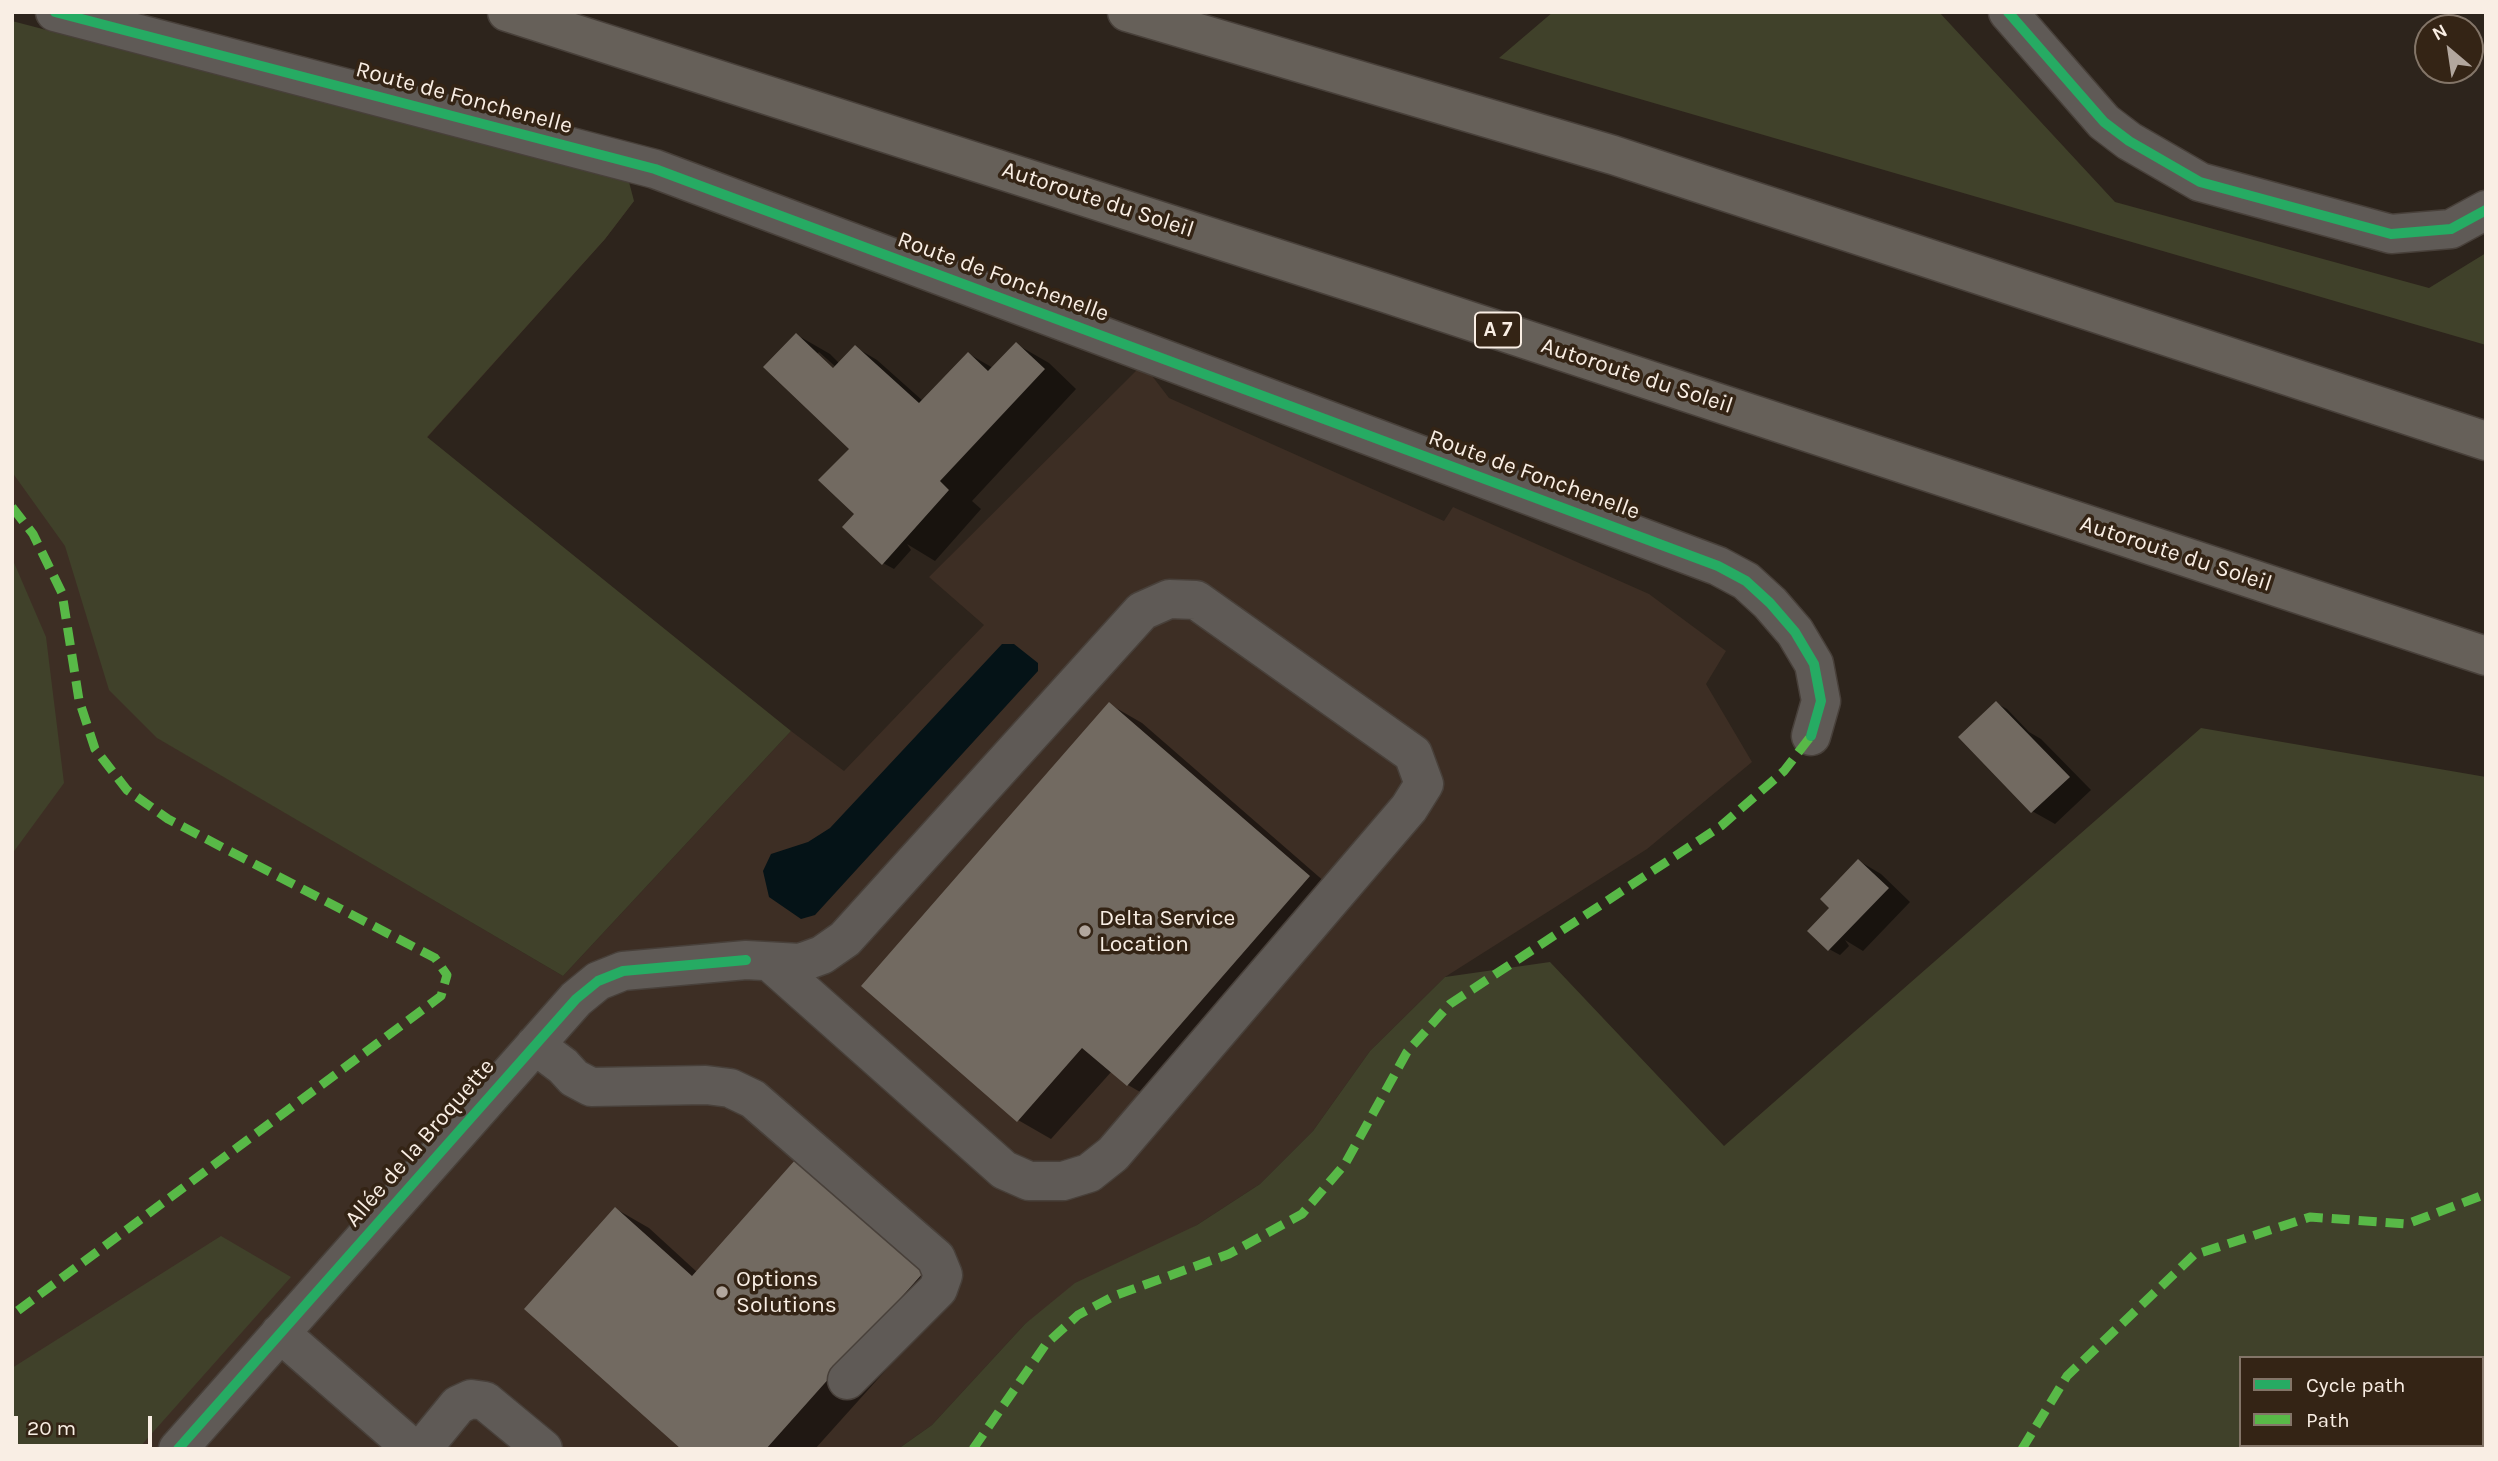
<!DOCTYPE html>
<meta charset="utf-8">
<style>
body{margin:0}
#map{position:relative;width:2498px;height:1461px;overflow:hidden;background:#2d241c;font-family:Karla,sans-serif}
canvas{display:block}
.frame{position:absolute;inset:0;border:14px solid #f9eee4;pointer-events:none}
.legend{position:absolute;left:2239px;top:1356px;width:245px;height:91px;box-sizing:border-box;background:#342415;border:2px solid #837568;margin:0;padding:9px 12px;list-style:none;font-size:21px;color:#f9eee4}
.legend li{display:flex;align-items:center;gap:14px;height:35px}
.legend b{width:35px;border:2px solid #837568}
.north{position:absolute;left:2414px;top:14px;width:70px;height:70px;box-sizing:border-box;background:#342415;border:2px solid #837568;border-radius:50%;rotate:331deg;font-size:19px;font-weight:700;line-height:28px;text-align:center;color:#f9eee4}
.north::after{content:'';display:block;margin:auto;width:24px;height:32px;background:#b2a79e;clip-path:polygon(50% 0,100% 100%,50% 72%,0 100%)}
.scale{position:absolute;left:14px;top:1416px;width:138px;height:32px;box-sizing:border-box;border:4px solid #f9eee4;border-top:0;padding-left:9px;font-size:21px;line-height:24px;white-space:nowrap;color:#f9eee4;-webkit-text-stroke:5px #342415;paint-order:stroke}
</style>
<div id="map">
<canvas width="2498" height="1461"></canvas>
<div class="frame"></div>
<ul class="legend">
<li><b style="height:9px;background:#26ab63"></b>Cycle path</li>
<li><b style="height:9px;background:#58b947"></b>Path</li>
</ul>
<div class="north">N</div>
<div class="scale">20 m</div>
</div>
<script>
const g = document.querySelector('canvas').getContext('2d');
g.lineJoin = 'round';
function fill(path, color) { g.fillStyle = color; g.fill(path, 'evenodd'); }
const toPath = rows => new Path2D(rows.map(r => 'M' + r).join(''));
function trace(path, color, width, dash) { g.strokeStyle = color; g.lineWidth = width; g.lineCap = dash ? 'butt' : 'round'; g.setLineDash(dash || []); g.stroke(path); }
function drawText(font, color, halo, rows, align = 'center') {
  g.font = font + ' Karla,sans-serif'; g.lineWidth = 7; g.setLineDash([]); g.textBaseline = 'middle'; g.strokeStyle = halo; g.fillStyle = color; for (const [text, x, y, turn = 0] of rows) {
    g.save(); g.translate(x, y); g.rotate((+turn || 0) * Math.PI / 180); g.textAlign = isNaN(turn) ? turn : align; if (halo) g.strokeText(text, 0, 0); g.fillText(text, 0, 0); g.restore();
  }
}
const industrial = toPath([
 [12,44,634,201,605,239,158,738,563,976,791,731,844,771,984,625,929,577,1143,364,1169,398,1444,521,1453,507,1649,594,1726,651,1706,684,1752,762,1647,849,1445,977,1370,1051,1313,1131,1260,1184,1197,1225,1025,1324,932,1425,898,1449,12,1449]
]);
const green = toPath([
 [1553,12,1939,12,2115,202,2429,288,2486,253,2486,345,1499,58],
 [12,21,629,182,634,201,605,239,427,437,791,731,563,976,157,738,109,690,65,546,12,472],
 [12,558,46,637,64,783,12,854],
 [2201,728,2486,777,2486,1449,898,1449,932,1425,1025,1324,1075,1283,1197,1225,1260,1184,1313,1131,1370,1051,1445,977,1550,962,1724,1146],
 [2241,1358,2482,1358,2482,1445,2241,1445],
 [221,1236,291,1277,138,1449,12,1449,12,1368]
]);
const water = toPath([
 [1002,644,1014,644,1038,663,1038,671,815,915,801,919,769,897,763,871,771,854,808,842,830,828]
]);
const shadow = toPath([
 [797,335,830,354,840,364,855,347,877,360,923,401,969,354,993,368,1016,344,1049,363,1076,389,972,501,981,509,935,561,907,544,911,550,894,569,883,563,857,514,851,449],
 [819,352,836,367,836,372,817,354],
 [1996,703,2007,709,2029,732,2041,739,2091,790,2055,824,2032,811],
 [1109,704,1142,723,1341,896,1161,1104,1128,1085,1112,1071,1051,1139,1018,1120],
 [1859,861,1881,874,1910,902,1863,951,1845,940,1849,946,1840,955,1829,949,1832,908],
 [796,1161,955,1293,815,1449,683,1449,616,1209,649,1228,697,1272]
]);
const building = toPath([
 [796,333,833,368,855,345,919,403,968,352,988,371,1016,342,1045,369,940,481,949,490,882,565,842,527,854,514,818,480,849,449,763,367],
 [1996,701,2070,777,2031,813,1958,737],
 [1109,702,1310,876,1127,1086,1082,1048,1017,1122,861,986],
 [1858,859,1889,888,1828,951,1807,931,1829,908,1820,899],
 [796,1159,923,1273,766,1449,681,1449,524,1309,615,1207,692,1276]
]);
const minor = toPath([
 [55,12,655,169,1718,566,1746,581,1770,603,1795,632,1814,664,1821,701,1811,736],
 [2008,12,2104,122,2129,141,2200,182,2391,234,2451,229,2486,210],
 [535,1045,563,1066,574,1078,591,1087,706,1085,730,1088,753,1099,936,1258,943,1275,938,1289,847,1380],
 [280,1333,413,1449],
 [178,1449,576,999,598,981,623,971,746,960,800,963,822,955,845,939,1142,611,1169,599,1196,600,1413,754,1424,784,1409,808,1113,1154,1089,1173,1063,1181,1029,1181,1004,1170,770,962],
 [422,1449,458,1405,471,1399,485,1401,543,1449]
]);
const highway = toPath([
 [507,12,1382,292,2486,656],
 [1127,12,1613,155,2486,441]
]);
const quiet = toPath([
 [12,507,33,534,62,593,79,700,95,749,127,790,168,819,435,958,447,975,441,996,12,1315],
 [973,1449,1046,1344,1078,1315,1114,1296,1229,1254,1302,1214,1345,1164,1407,1052,1450,1004,1721,826,1784,771,1811,736],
 [2022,1449,2067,1376,2194,1255,2310,1217,2407,1224,2486,1194]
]);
const cycleway = toPath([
 [55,12,655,169,1718,566,1746,581,1770,603,1795,632,1814,664,1821,701,1811,736],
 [2008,12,2104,122,2129,141,2200,182,2391,234,2451,229,2486,210],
 [178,1449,576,999,598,981,623,971,746,960]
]);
const markers = [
 [1085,931,7,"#b2a79e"],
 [722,1292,7,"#b2a79e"]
];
const shields = [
 [1498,330,46]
];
const shieldNames = [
 ["A 7",1498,330]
];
const streetNames = [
 ["Route de Fonchenelle",464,98,15],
 ["Autoroute du Soleil",1098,200,18],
 ["Route de Fonchenelle",1003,277,20],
 ["Autoroute du Soleil",1637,376,18],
 ["Route de Fonchenelle",1534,475,20],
 ["Autoroute du Soleil",2176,554,18],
 ["Allée de la Broquette",420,1143,-49]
];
const poiNames = [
 ["Delta Service",1099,918],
 ["Location",1099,944],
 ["Options",736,1279],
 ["Solutions",736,1305]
];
fill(industrial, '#3d2e24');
fill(green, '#40412a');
fill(water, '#051317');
fill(shadow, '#0007');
fill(building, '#726a61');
trace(minor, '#48403a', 41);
trace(highway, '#48403a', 41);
trace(minor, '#5f5a56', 38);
trace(highway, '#666059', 38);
trace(quiet, '#58b947', 9, [18, 9]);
trace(cycleway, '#26ab63', 10);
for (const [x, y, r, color] of markers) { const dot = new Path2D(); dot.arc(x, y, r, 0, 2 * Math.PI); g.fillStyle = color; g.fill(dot); trace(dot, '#342415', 2.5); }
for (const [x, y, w] of shields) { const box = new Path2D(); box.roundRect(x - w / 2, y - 17.5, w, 35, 5); g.fillStyle = '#342415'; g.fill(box); trace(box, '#f9eee4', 2); }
drawText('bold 21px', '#f9eee4', null, shieldNames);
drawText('23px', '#f9eee4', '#342415', streetNames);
drawText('23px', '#f9eee4', '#342415', poiNames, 'left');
</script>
